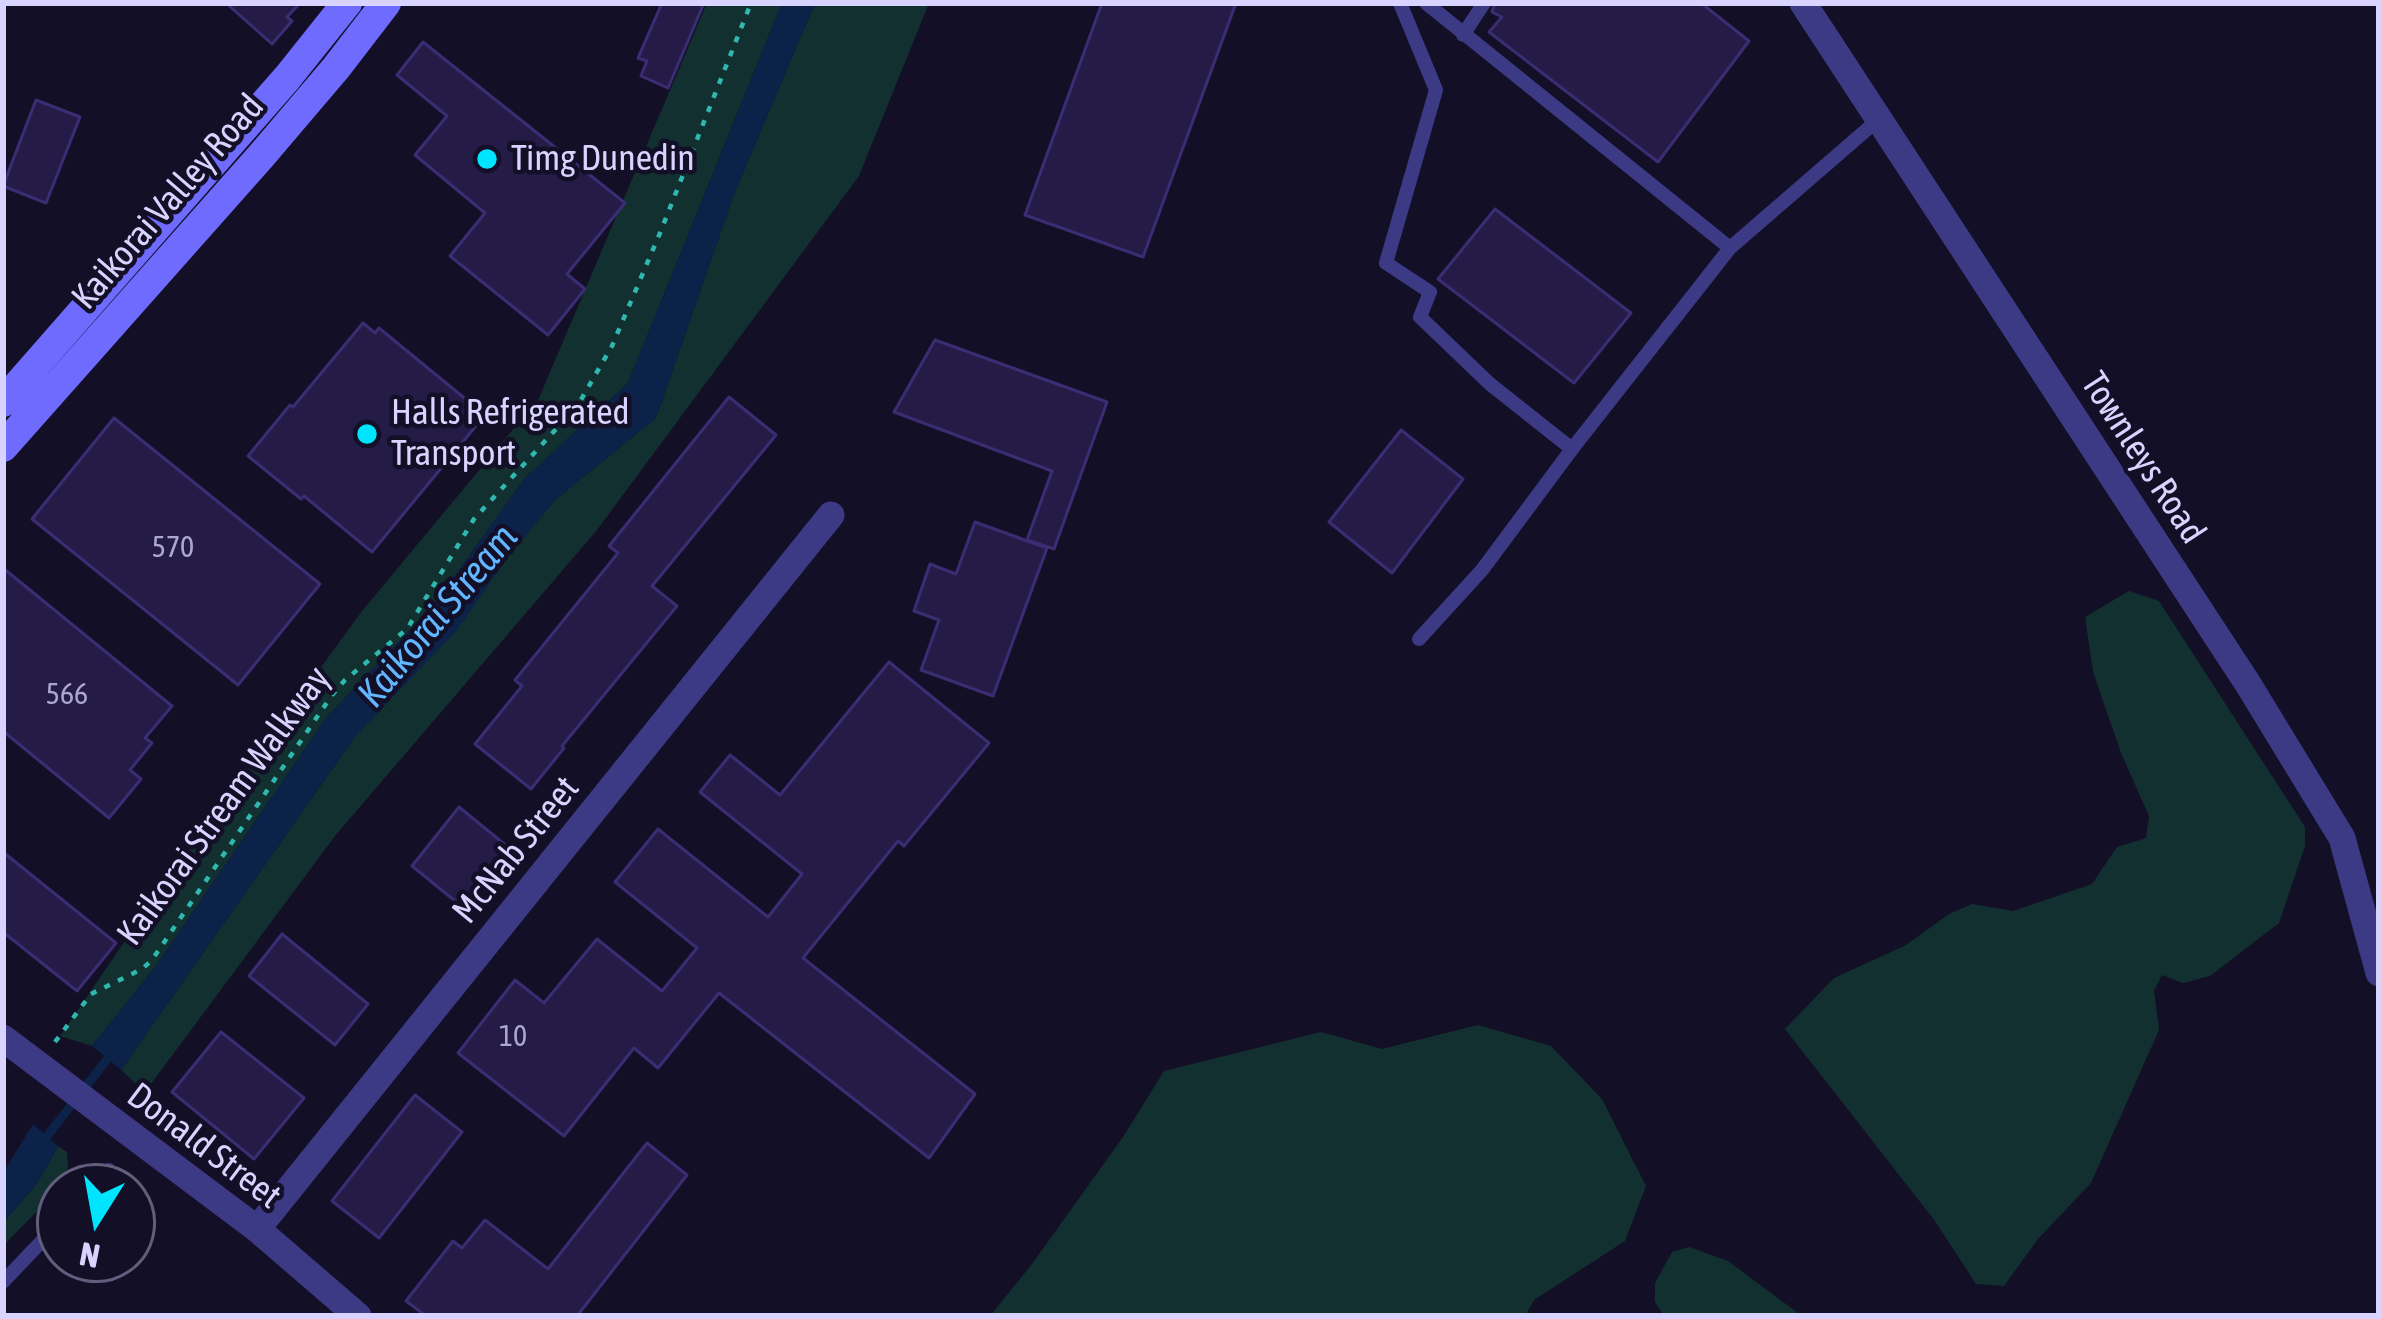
<!DOCTYPE html>
<style>
body{margin:0}
#map{position:relative;width:2382px;height:1319px;overflow:hidden;background:#130f26;font-family:"Asap Condensed",sans-serif}
canvas{display:block}
.frame{position:absolute;inset:0;border:6px solid #d9d4ff;pointer-events:none}
.north{position:absolute;left:36px;top:1163px;width:120px;height:120px;box-sizing:border-box;background:#130f26;border:3px solid #625e7d;border-radius:50%;rotate:191deg;font-size:33px;font-weight:700;line-height:48px;text-align:center;color:#d9d4ff}
.north::after{content:'';display:block;margin:auto;width:42px;height:54px;background:#00e5ff;clip-path:polygon(50% 0,100% 100%,50% 72%,0 100%)}
</style>
<div id="map">
<canvas width="2382" height="1319"></canvas>
<div class="frame"></div>
<div class="north">N</div>
</div>
<script>
const g = document.querySelector('canvas').getContext('2d');
g.lineJoin = 'round';
function fill(path, color) { g.fillStyle = color; g.fill(path, 'evenodd'); }
const toPath = rows => new Path2D(rows.map(r => 'M' + r).join(''));
function trace(path, color, width, dash) { g.strokeStyle = color; g.lineWidth = width; g.lineCap = dash ? 'butt' : 'round'; g.setLineDash(dash || []); g.stroke(path); }
function drawText(font, color, halo, rows, align = 'center') {
  g.font = font + ' "Asap Condensed",sans-serif'; g.lineWidth = 9; g.setLineDash([]); g.textBaseline = 'middle'; g.strokeStyle = halo; g.fillStyle = color; for (const [text, x, y, turn = 0] of rows) {
    g.save(); g.translate(x, y); g.rotate((+turn || 0) * Math.PI / 180); g.textAlign = isNaN(turn) ? turn : align; if (halo) g.strokeText(text, 0, 0); g.fillText(text, 0, 0); g.restore();
  }
}
const green = toPath([
 [707,3,782,3,628,383,525,478,434,605,326,718,156,966,92,1046,60,1036,180,860,362,611,539,398],
 [815,3,929,3,859,176,597,530,335,836,145,1092,121,1070,354,738,555,500,656,418,734,194],
 [2129,591,2159,601,2305,827,2305,846,2279,923,2210,976,2183,983,2162,975,2154,991,2159,1030,2091,1183,2038,1239,2004,1286,1976,1284,1935,1221,1785,1029,1834,978,1906,945,1949,914,1972,904,2013,911,2092,884,2117,847,2146,838,2149,816,2121,753,2093,672,2085,617],
 [1478,1025,1551,1046,1602,1099,1646,1186,1625,1241,1534,1300,1525,1316,990,1316,1032,1264,1123,1137,1164,1071,1321,1032,1382,1049],
 [58,1146,67,1152,68,1168,61,1187,3,1246,3,1223,38,1182],
 [1689,1247,1728,1261,1802,1316,1664,1316,1655,1302,1655,1283,1672,1252]
]);
const water = toPath([
 [782,3,815,3,734,194,656,418,555,500,505,561,457,630,354,738,121,1070,92,1046,156,966,326,718,434,605,525,478,628,383],
 [33,1124,58,1146,38,1182,3,1223,3,1173]
]);
const stream = toPath([
 [41,1144,112,1053]
]);
const building = toPath([
 [226,3,300,3,287,17,292,21,272,44,226,3],
 [662,3,704,3,668,88,641,76,647,61,638,58,662,3],
 [1102,3,1236,3,1143,257,1025,215,1102,3],
 [1495,3,1701,3,1749,41,1658,162,1489,32,1502,17,1492,12,1495,3],
 [423,42,625,203,567,274,585,289,548,335,450,256,485,213,415,155,447,116,397,75,423,42],
 [36,100,80,117,46,203,3,186,36,100],
 [1495,209,1631,313,1574,383,1438,279,1495,209],
 [363,323,375,333,379,328,485,415,372,552,304,496,301,499,248,456,290,405,293,407,363,323],
 [935,340,1107,402,1054,549,1027,540,1052,471,894,412,935,340],
 [729,397,776,435,652,586,677,606,562,746,564,748,531,789,475,744,522,686,515,680,618,553,609,546,729,397],
 [114,418,320,584,238,685,32,519,114,418],
 [1401,430,1463,479,1392,573,1329,522,1401,430],
 [975,522,1047,548,993,696,921,670,939,620,914,611,930,564,956,574,975,522],
 [3,568,172,706,145,738,152,743,130,770,141,779,109,818,3,731,3,568],
 [889,662,989,743,904,846,898,841,803,958,975,1094,929,1158,719,993,658,1068,634,1048,564,1136,458,1053,515,980,544,1003,597,939,662,991,697,948,615,882,658,829,768,917,802,874,700,792,730,755,780,795,889,662],
 [459,807,508,847,460,905,412,866,459,807],
 [3,852,116,943,77,991,3,932,3,852],
 [282,934,368,1004,335,1045,249,976,282,934],
 [221,1032,304,1098,254,1159,172,1092,221,1032],
 [415,1095,462,1132,379,1238,332,1201,415,1095],
 [647,1143,687,1175,577,1316,426,1316,406,1301,453,1241,462,1248,485,1220,548,1269,647,1143]
]);
const path = toPath([
 [55,1042,91,994,142,969,152,960,332,695,345,680,407,629,474,519,578,405,612,346,660,233,751,3]
]);
const service = toPath([
 [1400,3,1436,90,1386,263,1430,292,1420,317,1490,384,1572,449],
 [1426,3,1730,248],
 [1463,35,1484,3],
 [1419,639,1482,570,1572,449,1730,248,1879,119],
 [92,1187,109,1170],
 [3,1282,60,1222]
]);
const minor = toPath([
 [1803,3,2248,684,2342,838,2379,973],
 [3,1038,257,1229,358,1316],
 [257,1229,831,515]
]);
const secondary = toPath([
 [3,402,287,78,347,3],
 [3,447,262,155,336,68,386,3]
]);
const markers = [
 [487,159,12,"#00e5ff"],
 [367,434,12,"#00e5ff"]
];
const numberNames = [
 ["570",173,548],
 ["566",67,695],
 ["10",513,1037]
];
const poiNames = [
 ["Timg Dunedin",511,159],
 ["Halls Refrigerated",391,413],
 ["Transport",391,454]
];
const streetNames = [
 ["Kaikorai Valley Road",168,202,-49],
 ["Townleys Road",2143,458,57],
 ["Kaikorai Stream Walkway",224,806,-54],
 ["McNab Street",516,850,-51],
 ["Donald Street",204,1146,37]
];
const waterNames = [
 ["Kaikorai Stream",438,616,-50]
];
fill(green, '#12302f');
fill(water, '#0c2248');
trace(stream, '#0c2248', 9);
fill(building, '#241b47');
trace(building, '#3b2d73', 3);
trace(path, '#2fb8b0', 4.5, [6, 9]);
trace(service, '#3d3a85', 14);
trace(minor, '#3d3a85', 27);
trace(secondary, '#6f6bff', 30);
for (const [x, y, r, color] of markers) { const dot = new Path2D(); dot.arc(x, y, r, 0, 2 * Math.PI); g.fillStyle = color; g.fill(dot); trace(dot, '#130f26', 4.5); }
drawText('30px', '#aca6d1', null, numberNames);
drawText('36px', '#d9d4ff', '#130f26', poiNames, 'left');
drawText('36px', '#d9d4ff', '#130f26', streetNames);
drawText('italic 39px', '#62b6ff', '#130f26', waterNames);
</script>
